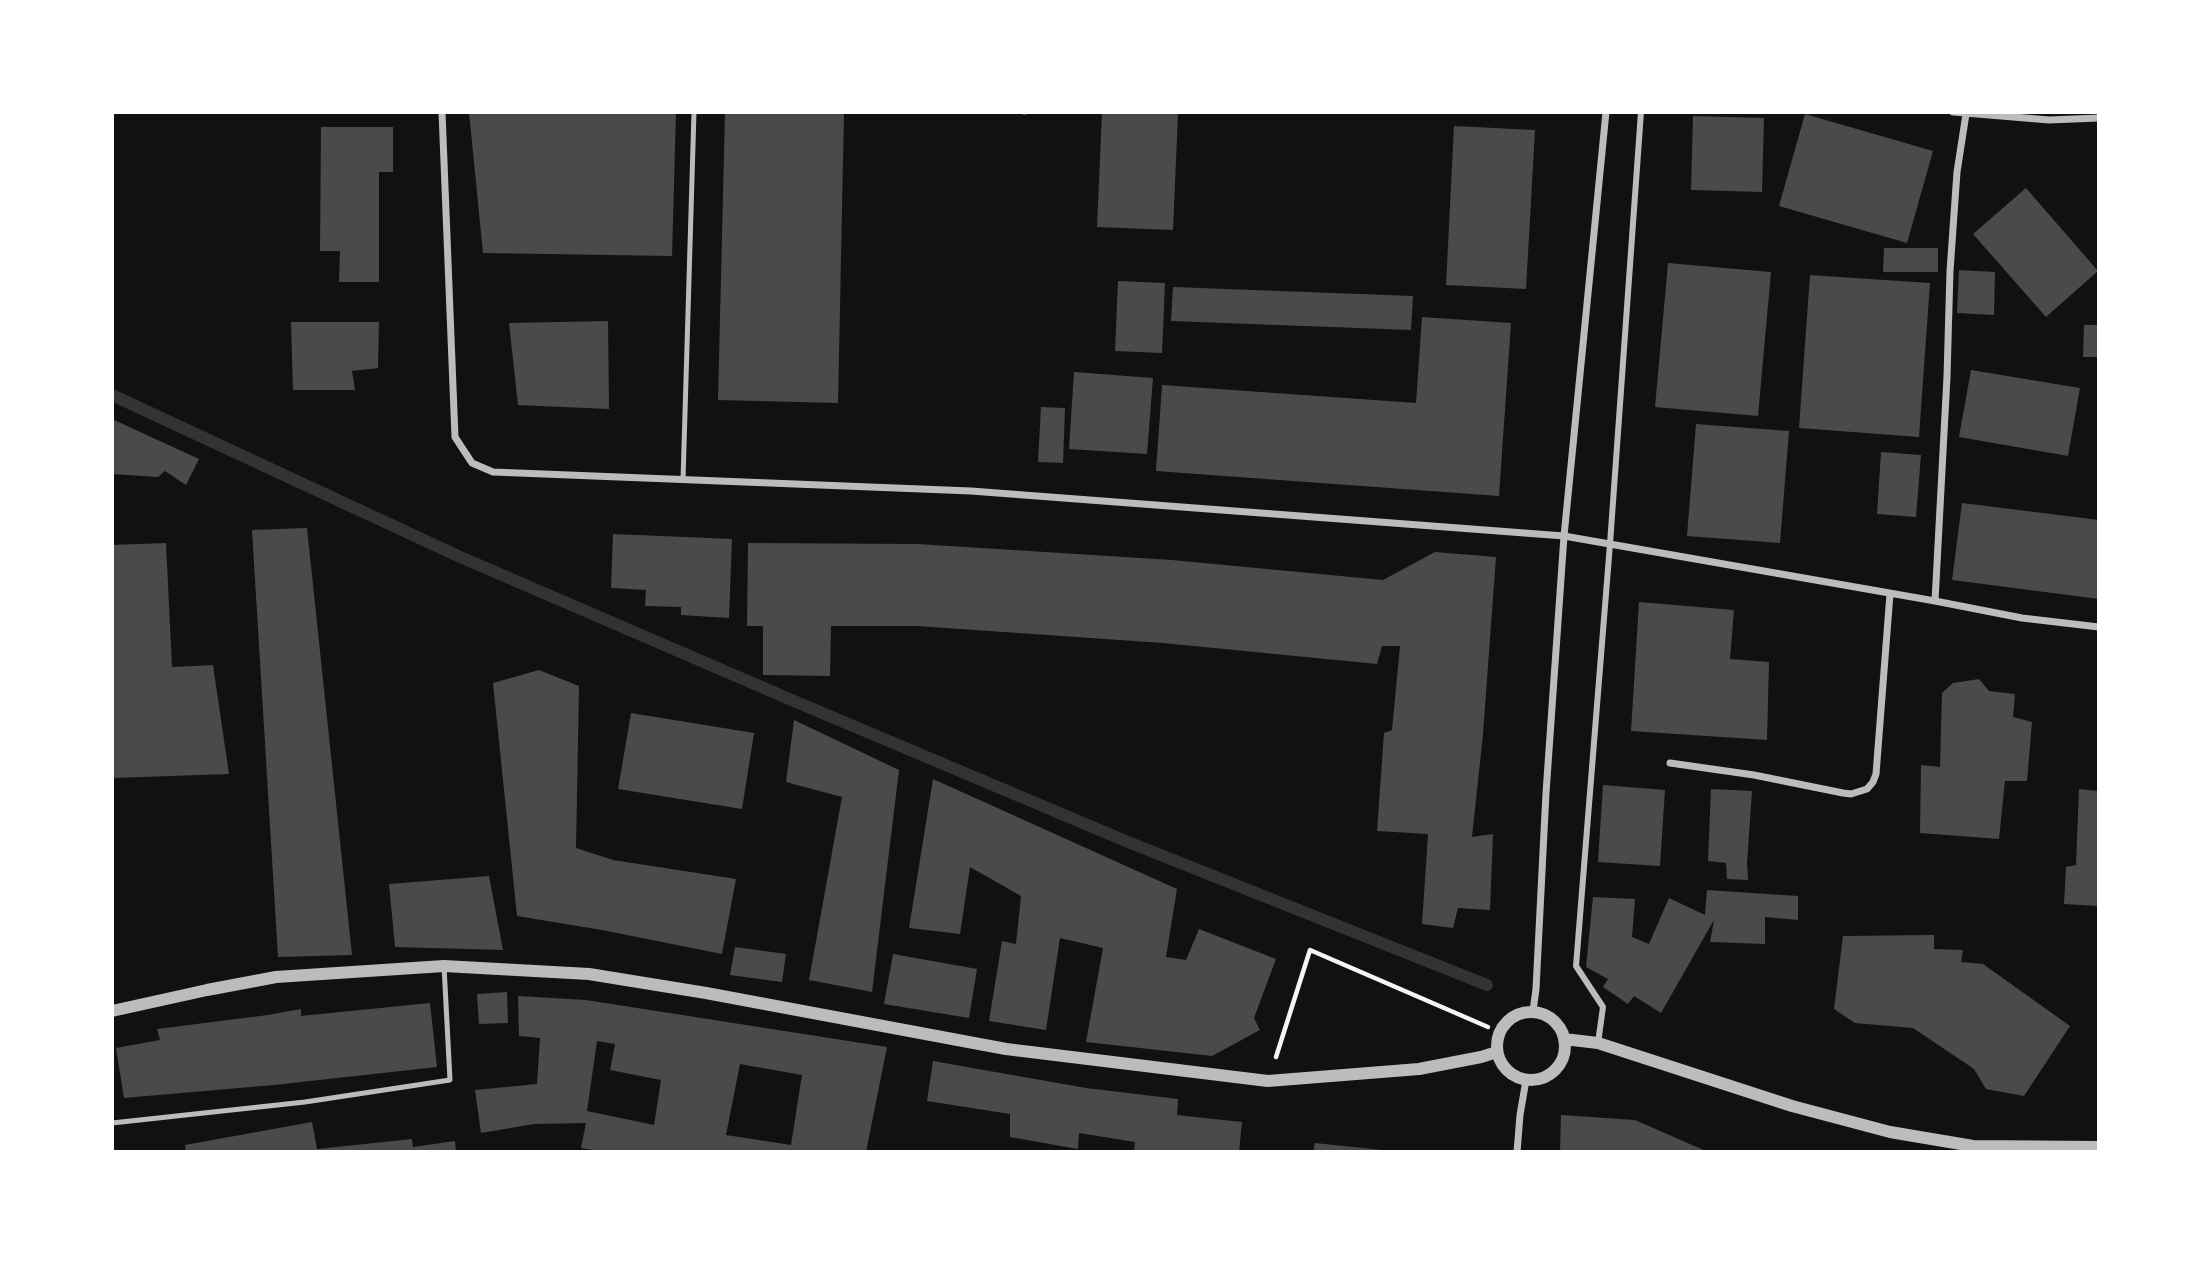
<!DOCTYPE html>
<style>
body{margin:0}
#map{position:relative;width:2211px;height:1264px;overflow:hidden;background:#111;font-family:"Times New Roman",serif}
canvas{display:block}
.frame{position:absolute;inset:0;border:114px solid #fff;pointer-events:none}
</style>
<div id="map">
<canvas width="2211" height="1264"></canvas>
<div class="frame"></div>
</div>
<script>
const g = document.querySelector('canvas').getContext('2d');
g.lineJoin = 'round';
const toPath = rows => new Path2D(rows.map(r => 'M' + r).join(''));
function trace(path, color, width, dash) { g.strokeStyle = color; g.lineWidth = width; g.lineCap = dash ? 'butt' : 'round'; g.setLineDash(dash || []); g.stroke(path); }
function fill(path, color) { g.fillStyle = color; g.fill(path, 'evenodd'); }
const stream = toPath([
 [112,395,458,556,794,701,1128,842,1487,985]
]);
const building = toPath([
 [469,112,676,112,672,256,483,253],
 [725,112,844,112,838,403,718,400],
 [1102,112,1178,114,1173,230,1097,227],
 [1805,114,1933,151,1907,243,1779,206],
 [1693,116,1764,118,1762,192,1691,190],
 [1454,126,1535,130,1526,289,1446,285],
 [321,127,393,127,393,172,379,172,379,282,339,282,340,251,320,251],
 [2026,188,2098,271,2046,317,1973,234],
 [1884,248,1938,248,1938,272,1883,272],
 [1668,263,1771,272,1758,416,1655,407],
 [1959,270,1995,272,1994,315,1957,313],
 [1810,275,1930,283,1919,437,1799,428],
 [1118,281,1165,283,1162,353,1115,351],
 [1173,287,1413,296,1411,330,1171,321],
 [1422,317,1511,323,1499,496,1156,471,1162,385,1416,403],
 [608,321,609,409,518,405,509,323],
 [291,322,379,322,378,368,352,371,355,390,293,390],
 [2084,325,2099,325,2099,357,2083,357],
 [1971,370,2080,388,2068,456,1959,437],
 [1074,372,1153,378,1147,454,1069,449],
 [1041,407,1065,408,1063,463,1038,462],
 [112,419,199,459,186,485,165,471,158,477,112,474],
 [1696,424,1789,431,1780,543,1687,536],
 [1881,452,1921,455,1916,517,1877,514],
 [1962,503,2099,520,2099,599,1952,580],
 [307,528,352,955,278,957,252,530],
 [613,534,732,539,729,618,681,615,681,607,645,606,646,590,611,588],
 [166,543,172,667,213,665,229,774,112,778,112,545],
 [748,543,918,544,1172,560,1383,580,1435,552,1496,557,1483,734,1472,837,1493,834,1490,910,1458,908,1453,928,1422,924,1428,834,1377,831,1384,733,1392,730,1400,646,1382,646,1377,664,1163,643,917,626,831,626,830,676,763,675,763,626,747,626],
 [1639,602,1734,610,1730,659,1769,662,1767,740,1631,731],
 [539,670,579,686,576,848,613,860,736,879,722,954,602,930,517,916,493,683],
 [1979,679,1989,691,2015,694,2013,717,2032,722,2027,781,2005,781,1999,839,1920,833,1921,765,1940,767,1942,693,1953,683],
 [631,713,754,733,742,809,618,789],
 [794,720,899,770,872,992,809,980,842,797,786,782],
 [933,779,1177,889,1166,957,1186,960,1199,929,1276,959,1254,1018,1260,1030,1212,1056,1086,1042,1103,948,1060,938,1046,1030,989,1021,1002,941,1016,944,1021,896,970,867,960,934,909,928],
 [1603,785,1665,790,1660,866,1598,862],
 [1711,789,1752,791,1747,863,1748,880,1727,879,1726,863,1708,861],
 [2079,789,2099,791,2099,906,2064,904,2066,867,2076,865],
 [489,876,503,950,395,947,389,884],
 [1707,890,1798,896,1798,920,1765,917,1765,944,1710,942,1714,920,1661,1013,1634,996,1628,1004,1603,987,1608,979,1586,967,1593,897,1635,899,1632,937,1649,944,1669,898,1705,915],
 [1934,935,1934,949,1963,950,1961,962,1983,964,2070,1026,2024,1096,1986,1089,1974,1069,1913,1028,1855,1023,1834,1009,1843,936],
 [735,947,786,954,782,982,730,975],
 [893,954,977,969,969,1018,884,1004],
 [507,992,508,1023,479,1024,477,994],
 [518,996,586,1000,887,1047,866,1152,605,1152,581,1148,586,1123,534,1124,481,1133,475,1090,537,1084,540,1038,519,1036],
 [597,1041,615,1044,610,1070,661,1080,654,1125,587,1111],
 [740,1064,802,1075,791,1145,726,1135],
 [430,1003,437,1067,274,1085,124,1098,116,1048,160,1040,157,1029,268,1015,301,1009,301,1016],
 [933,1061,1086,1088,1178,1099,1177,1115,1242,1122,1239,1152,1134,1152,1135,1142,1079,1133,1078,1149,1010,1137,1010,1114,927,1101],
 [1561,1115,1635,1120,1708,1152,1560,1152],
 [312,1122,317,1149,412,1139,413,1147,455,1141,456,1152,186,1152,185,1145],
 [1315,1143,1382,1150,1382,1152,1313,1152]
]);
const path = toPath([
 [1276,1057,1310,950,1488,1027]
]);
const service = toPath([
 [1024,112,1025,112],
 [683,480,694,112],
 [112,1123,305,1102,450,1080,444,966]
]);
const pedestrian = toPath([
 [1598,1043,1603,1007,1576,966,1610,544,1641,112]
]);
const minor = toPath([
 [442,112,455,437,472,463,493,472,971,491,1564,536,1935,601,2022,618,2099,627],
 [1953,112,2049,120,2099,118],
 [1935,601,1947,377,1950,271,1957,172,1966,114],
 [1670,763,1754,775,1843,793,1851,794,1867,789,1873,782,1876,774,1890,594],
 [1533,1011,1536,989,1546,793,1564,536,1606,112],
 [1517,1152,1520,1115,1526,1080]
]);
const tertiary = toPath([
 [112,1011,207,990,276,977,444,966,589,974,706,993,1006,1049,1268,1081,1419,1069,1481,1057,1497,1052],
 '1497 1046a34 34 0 1 1 68 0a34 34 0 1 1-68 0Z',
 [1564,1039,1598,1043,1792,1106,1890,1132,1973,1146,2099,1147]
]);
trace(stream, '#333', 12);
fill(building, '#4a4a4a');
trace(path, '#f5f5f5', 4.5);
trace(service, '#bcbcbc', 5);
trace(pedestrian, '#bcbcbc', 6);
trace(minor, '#bcbcbc', 7);
trace(tertiary, '#bcbcbc', 12);
</script>
